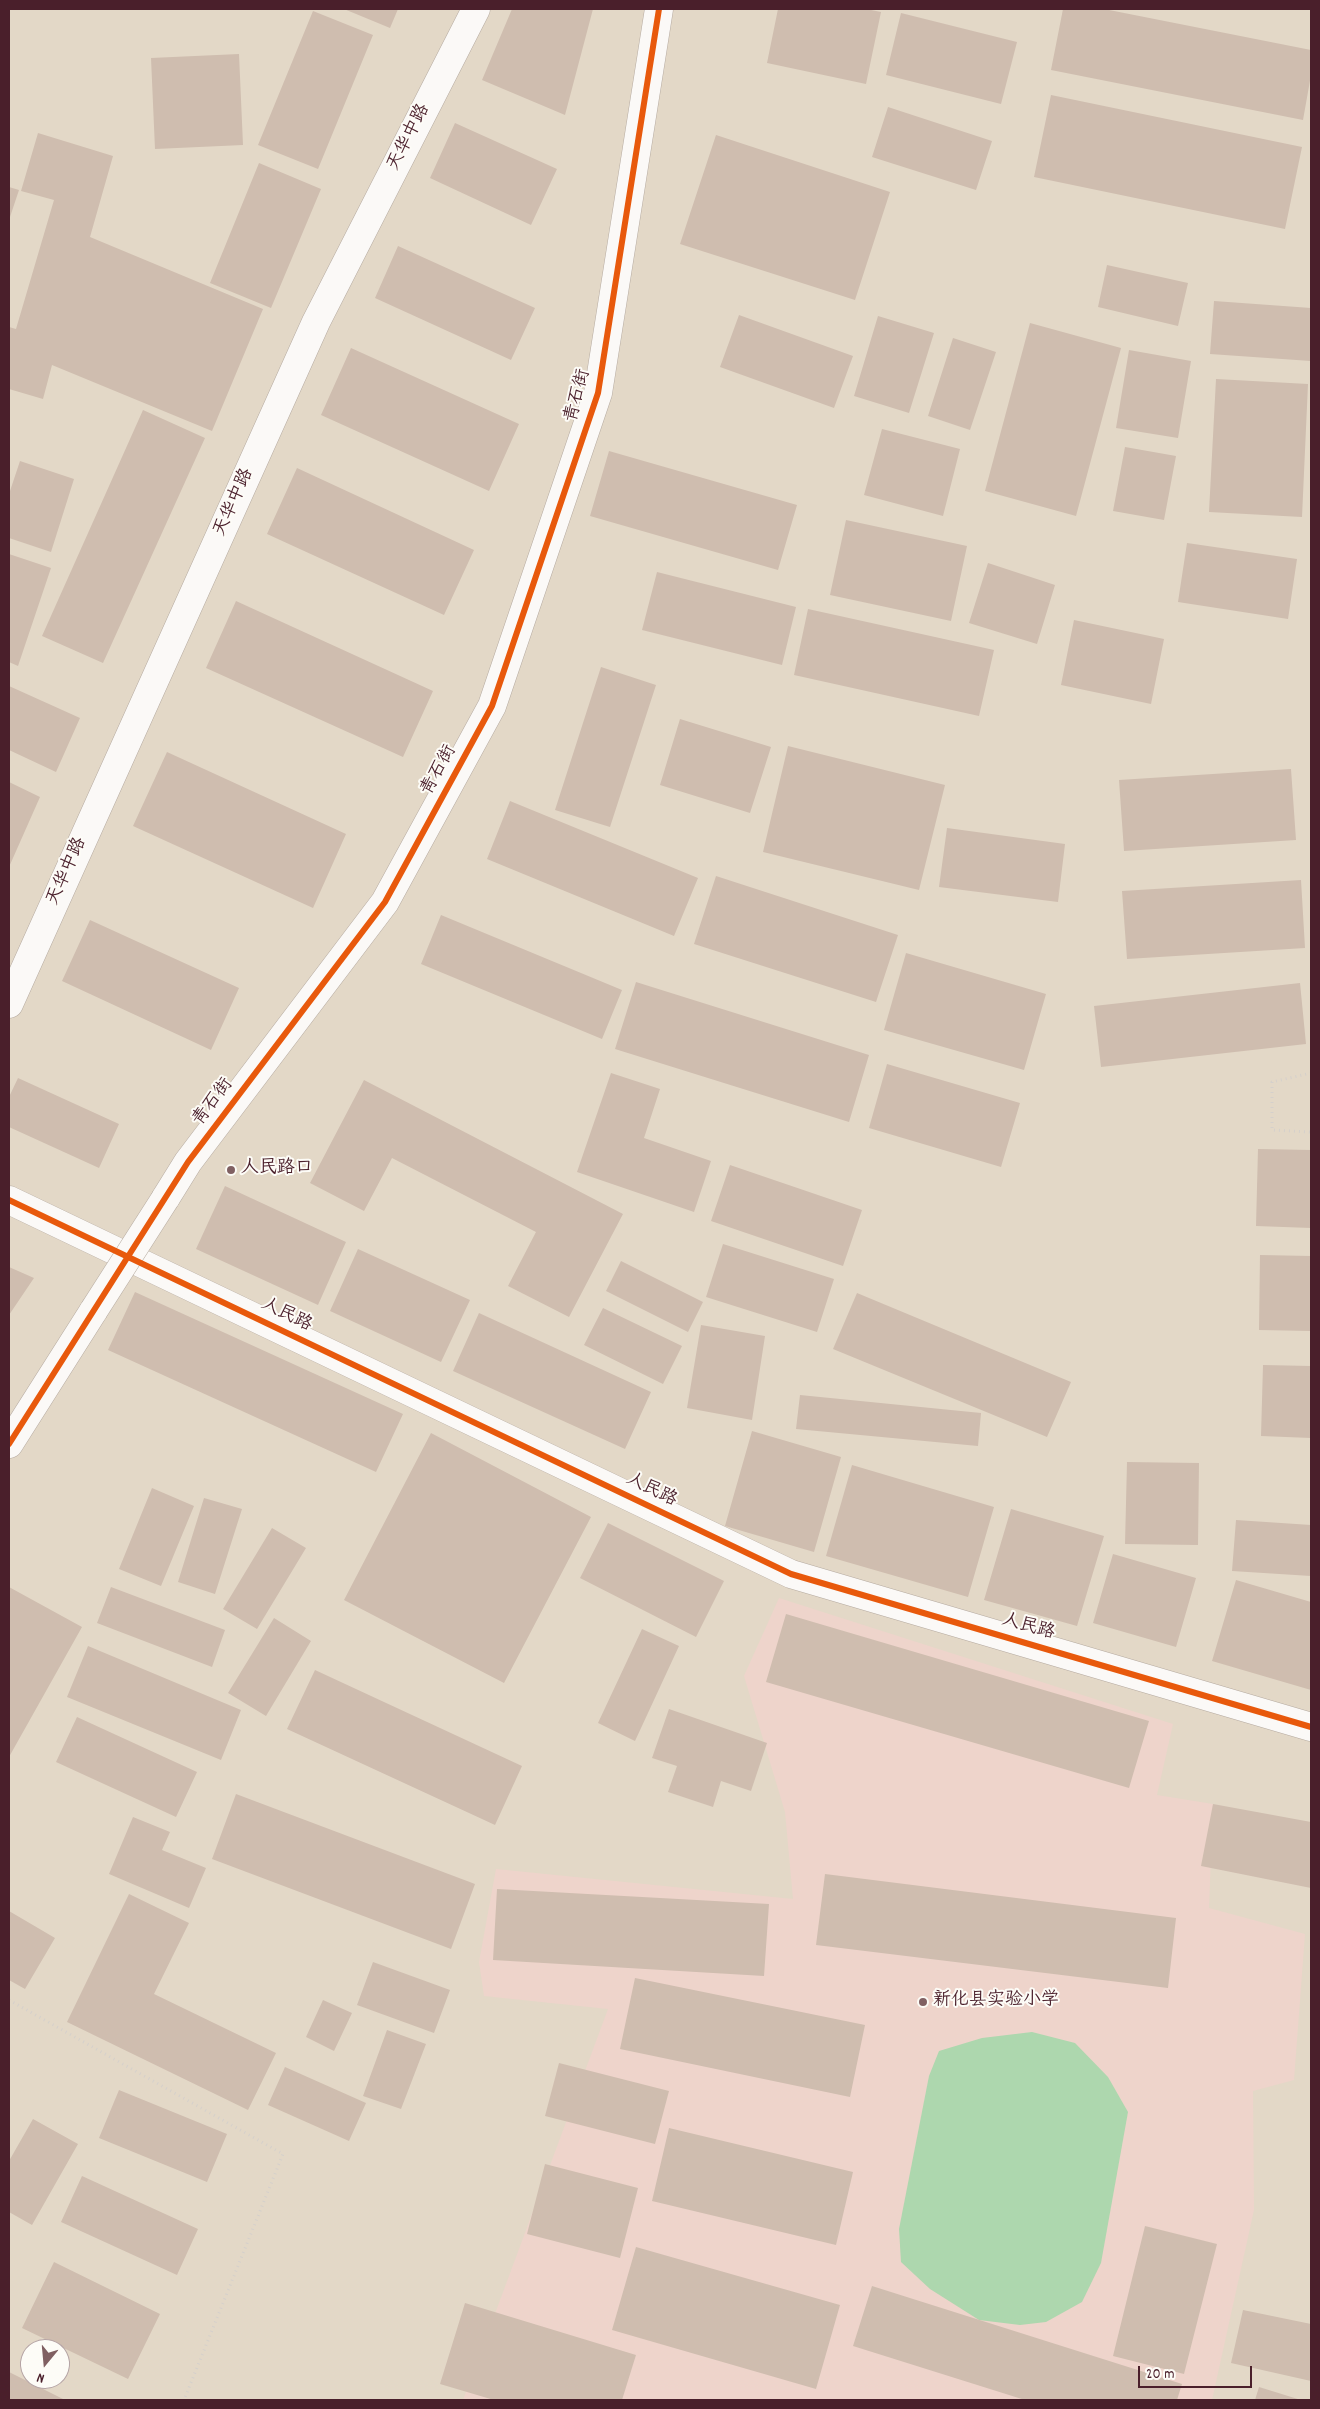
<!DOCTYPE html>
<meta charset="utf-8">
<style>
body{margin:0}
#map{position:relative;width:1320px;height:2409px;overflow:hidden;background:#e3d8c7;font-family:Dekko,sans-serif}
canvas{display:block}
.frame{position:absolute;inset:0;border:10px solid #4a1f2b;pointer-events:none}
.north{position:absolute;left:20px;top:2339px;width:50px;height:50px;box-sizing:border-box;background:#fdfcf7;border:1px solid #b5a4a5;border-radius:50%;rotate:197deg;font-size:14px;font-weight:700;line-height:20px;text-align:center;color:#4a1f2b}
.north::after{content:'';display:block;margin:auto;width:18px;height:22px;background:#806062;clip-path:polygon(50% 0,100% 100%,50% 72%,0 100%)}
.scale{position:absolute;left:1138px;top:2366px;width:114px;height:22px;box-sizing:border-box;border:2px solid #4a1f2b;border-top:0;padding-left:6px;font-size:15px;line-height:18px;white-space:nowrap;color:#4a1f2b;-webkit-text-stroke:4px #fdfcf7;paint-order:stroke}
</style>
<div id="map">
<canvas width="1320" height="2409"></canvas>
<div class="frame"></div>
<div class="north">N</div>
<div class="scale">20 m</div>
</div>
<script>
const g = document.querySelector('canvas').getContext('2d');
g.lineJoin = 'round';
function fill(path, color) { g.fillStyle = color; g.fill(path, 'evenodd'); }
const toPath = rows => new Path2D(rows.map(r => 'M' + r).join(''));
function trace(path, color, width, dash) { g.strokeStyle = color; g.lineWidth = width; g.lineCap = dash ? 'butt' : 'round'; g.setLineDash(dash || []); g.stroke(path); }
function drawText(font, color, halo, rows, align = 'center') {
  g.font = font + ' Dekko,"LXGW WenKai TC",sans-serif'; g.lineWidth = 4; g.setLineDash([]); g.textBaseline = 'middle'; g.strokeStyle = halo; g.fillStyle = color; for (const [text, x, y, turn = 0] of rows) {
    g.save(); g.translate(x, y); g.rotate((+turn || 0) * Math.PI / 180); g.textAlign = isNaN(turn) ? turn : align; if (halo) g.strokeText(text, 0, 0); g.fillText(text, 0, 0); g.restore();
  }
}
const built = toPath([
 [779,1598,1173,1724,1157,1795,1213,1804,1209,1908,1305,1934,1294,2080,1253,2091,1254,2210,1212,2400,463,2400,608,2009,484,1996,479,1962,496,1869,793,1899,785,1812,744,1676]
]);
const green = toPath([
 [1032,2032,1075,2043,1108,2077,1128,2112,1101,2263,1082,2302,1046,2322,1020,2325,979,2320,930,2289,901,2262,899,2229,929,2076,939,2051,982,2038]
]);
const building = toPath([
 [344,9,398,9,390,28],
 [512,9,593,9,565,115,482,80],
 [778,9,866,9,881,12,866,84,767,63],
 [1063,9,1104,9,1311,50,1311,75,1303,120,1051,70],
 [313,11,373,35,318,169,258,145],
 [901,13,1017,42,1001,104,886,75],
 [239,54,243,145,155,149,151,58],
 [1051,95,1302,147,1285,229,1034,177],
 [888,107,992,141,976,190,872,157],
 [455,123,557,169,531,225,430,178],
 [38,133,113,156,90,237,263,309,212,431,52,365,43,399,9,389,9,327,16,329,54,200,21,191],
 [716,135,890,192,855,300,680,244],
 [259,163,321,189,271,308,210,283],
 [9,187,19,190,9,220],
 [398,246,535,308,511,360,375,298],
 [1107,265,1188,283,1178,326,1098,307],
 [1214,301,1311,308,1311,361,1210,354],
 [739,315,853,356,834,408,720,367],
 [878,316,934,333,909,413,854,396],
 [1030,323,1121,348,1076,516,985,491],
 [953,338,996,352,970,430,928,416],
 [351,348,519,424,489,491,321,415],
 [1129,350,1191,361,1178,438,1116,428],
 [1216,379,1308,384,1302,517,1209,512],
 [143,410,205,438,103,663,42,636],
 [882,429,960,449,943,516,864,495],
 [1125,447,1176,456,1164,520,1113,511],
 [609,451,797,505,778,570,590,516],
 [20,461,74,479,51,552,9,538,9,494],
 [297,468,474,550,444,615,267,534],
 [846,520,967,546,951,621,830,595],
 [1187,543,1297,559,1288,619,1178,602],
 [9,554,51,568,18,666,9,662],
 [988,563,1055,585,1037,644,969,623],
 [657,572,796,607,782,665,642,630],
 [236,601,433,691,403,757,206,668],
 [808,609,994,650,979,716,794,675],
 [1074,620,1164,639,1151,704,1061,685],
 [601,667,656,685,610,827,555,810],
 [9,686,80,718,56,772,9,750],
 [680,719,771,747,750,813,660,785],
 [788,746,945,785,919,890,763,852],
 [167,752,346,834,313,908,133,826],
 [1291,769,1296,840,1124,851,1119,780],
 [9,782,40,797,9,867],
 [510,801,698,878,674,936,487,859],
 [947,828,1065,844,1058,902,939,887],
 [716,876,898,935,876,1002,694,944],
 [1301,880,1305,948,1127,959,1122,891],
 [441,915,622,990,602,1039,421,964],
 [90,920,239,988,211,1050,62,981],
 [906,953,1046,994,1024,1070,884,1030],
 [636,982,869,1055,849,1122,615,1049],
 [1300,983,1306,1044,1101,1067,1094,1006],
 [887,1064,1020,1103,1001,1167,869,1128],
 [611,1073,660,1089,644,1138,711,1161,694,1212,577,1172],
 [18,1078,119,1124,99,1168,9,1127,9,1097],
 [364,1080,623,1214,569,1317,508,1286,536,1232,392,1158,364,1211,310,1183],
 [1258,1149,1311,1150,1311,1228,1256,1226],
 [730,1165,862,1210,843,1266,711,1221],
 [225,1186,346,1242,318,1305,196,1249],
 [723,1244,834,1279,817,1332,706,1297],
 [358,1249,470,1300,441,1362,330,1311],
 [1260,1255,1311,1256,1311,1331,1259,1330],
 [621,1261,703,1302,688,1332,606,1291],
 [9,1267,34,1278,9,1315],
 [135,1292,403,1414,376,1472,108,1350],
 [857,1293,1071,1382,1047,1437,833,1349],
 [603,1308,682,1346,663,1384,584,1345],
 [479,1313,651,1392,625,1449,453,1371],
 [701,1325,765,1336,752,1420,687,1408],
 [1263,1365,1311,1366,1311,1438,1261,1436],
 [800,1395,981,1413,978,1446,796,1429],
 [752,1431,841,1457,814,1552,725,1526],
 [431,1433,591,1517,504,1683,344,1600],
 [1127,1462,1199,1463,1198,1545,1125,1544],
 [852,1465,994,1507,968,1597,826,1556],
 [152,1488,194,1506,161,1586,119,1569],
 [204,1498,242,1509,215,1594,178,1582],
 [1011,1509,1104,1536,1077,1626,984,1600],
 [1236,1520,1311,1525,1311,1576,1232,1571],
 [608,1523,724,1581,696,1637,580,1578],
 [272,1528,306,1548,257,1629,223,1609],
 [1113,1554,1196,1578,1176,1647,1093,1623],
 [1236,1580,1311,1602,1311,1690,1212,1661],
 [9,1587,82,1627,9,1757],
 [111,1587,225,1630,212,1667,97,1623],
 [786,1614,1149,1721,1129,1788,766,1682],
 [274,1618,311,1641,266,1716,228,1693],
 [642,1629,679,1646,635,1741,598,1723],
 [88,1646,241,1710,221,1760,67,1697],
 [315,1670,522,1766,495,1825,287,1729],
 [669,1709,767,1743,751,1791,721,1781,713,1807,668,1792,677,1766,652,1758],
 [77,1717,197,1772,176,1817,56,1762],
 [236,1794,475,1884,451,1949,212,1859],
 [1213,1804,1311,1822,1311,1888,1201,1866],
 [133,1817,170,1832,162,1850,206,1868,189,1908,109,1874],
 [825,1874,1176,1918,1168,1988,816,1945],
 [497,1889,769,1904,764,1976,493,1960],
 [129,1894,189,1923,154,1994,276,2053,248,2110,67,2022],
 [9,1911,55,1938,25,1989,9,1980],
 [373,1962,450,1990,434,2033,357,2005],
 [635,1978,865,2025,850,2097,620,2049],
 [323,2000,352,2013,334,2051,306,2037],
 [387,2030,426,2044,401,2109,363,2096],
 [559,2063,669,2091,655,2144,545,2116],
 [285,2067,366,2103,349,2141,268,2105],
 [119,2090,227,2134,207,2182,99,2138],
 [33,2119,78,2144,32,2225,9,2212,9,2161],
 [669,2128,853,2172,836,2245,652,2201],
 [545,2164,638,2188,620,2258,527,2234],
 [82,2176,198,2229,177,2275,61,2222],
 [1145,2226,1217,2244,1184,2374,1113,2356],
 [636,2247,840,2305,816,2389,612,2330],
 [54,2262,160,2314,128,2379,22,2328],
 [872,2286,1182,2384,1177,2400,1025,2400,853,2346],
 [465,2303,636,2355,622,2400,494,2400,440,2384],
 [1243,2310,1311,2324,1311,2381,1231,2363],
 [9,2372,65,2400,9,2400],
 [1259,2387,1301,2400,1255,2400]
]);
const path = toPath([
 [1311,1073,1272,1082,1272,1130,1311,1132],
 [9,2000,283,2154,184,2400]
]);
const minor = toPath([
 [9,1004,316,322,476,9],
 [165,1199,188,1162,385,902,492,706,598,393,659,9],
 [9,1200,791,1574,1311,1727],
 [9,1444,94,1310]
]);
const minorBridge = toPath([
 [94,1310,165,1199]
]);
const cycleway = toPath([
 [9,1200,791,1574,1311,1727],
 [9,1444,188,1162,385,902,492,706,598,393,659,9]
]);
const markers = [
 [231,1170,5,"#806062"],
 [923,2002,5,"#806062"]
];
const streetNames = [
 ["天华中路",410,138,-63],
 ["青石街",579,396,-75],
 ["天华中路",235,503,-66],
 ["青石街",440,771,-61],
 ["天华中路",68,872,-66],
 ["青石街",214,1103,-53],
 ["人民路",286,1316,26],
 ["人民路",651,1491,26],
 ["人民路",1028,1628,16]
];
const poiNames = [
 ["人民路口",241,1170],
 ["新化县实验小学",933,2002]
];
fill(built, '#eed4cb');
fill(green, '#add7ae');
fill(building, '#cfbdaf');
trace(minor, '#b5aaa0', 29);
trace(path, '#d5d0cb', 3, [1, 4]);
trace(minor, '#fbf9f7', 28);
trace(minorBridge, '#b5aaa0', 29, []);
trace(minorBridge, '#fbf9f7', 28);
trace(cycleway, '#e8590c', 6);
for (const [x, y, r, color] of markers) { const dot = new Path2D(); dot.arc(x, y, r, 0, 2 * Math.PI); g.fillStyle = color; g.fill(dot); trace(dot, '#fdfcf7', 2); }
drawText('18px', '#4a1f2b', '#fdfcf7', streetNames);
drawText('18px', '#4a1f2b', '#fdfcf7', poiNames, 'left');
</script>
